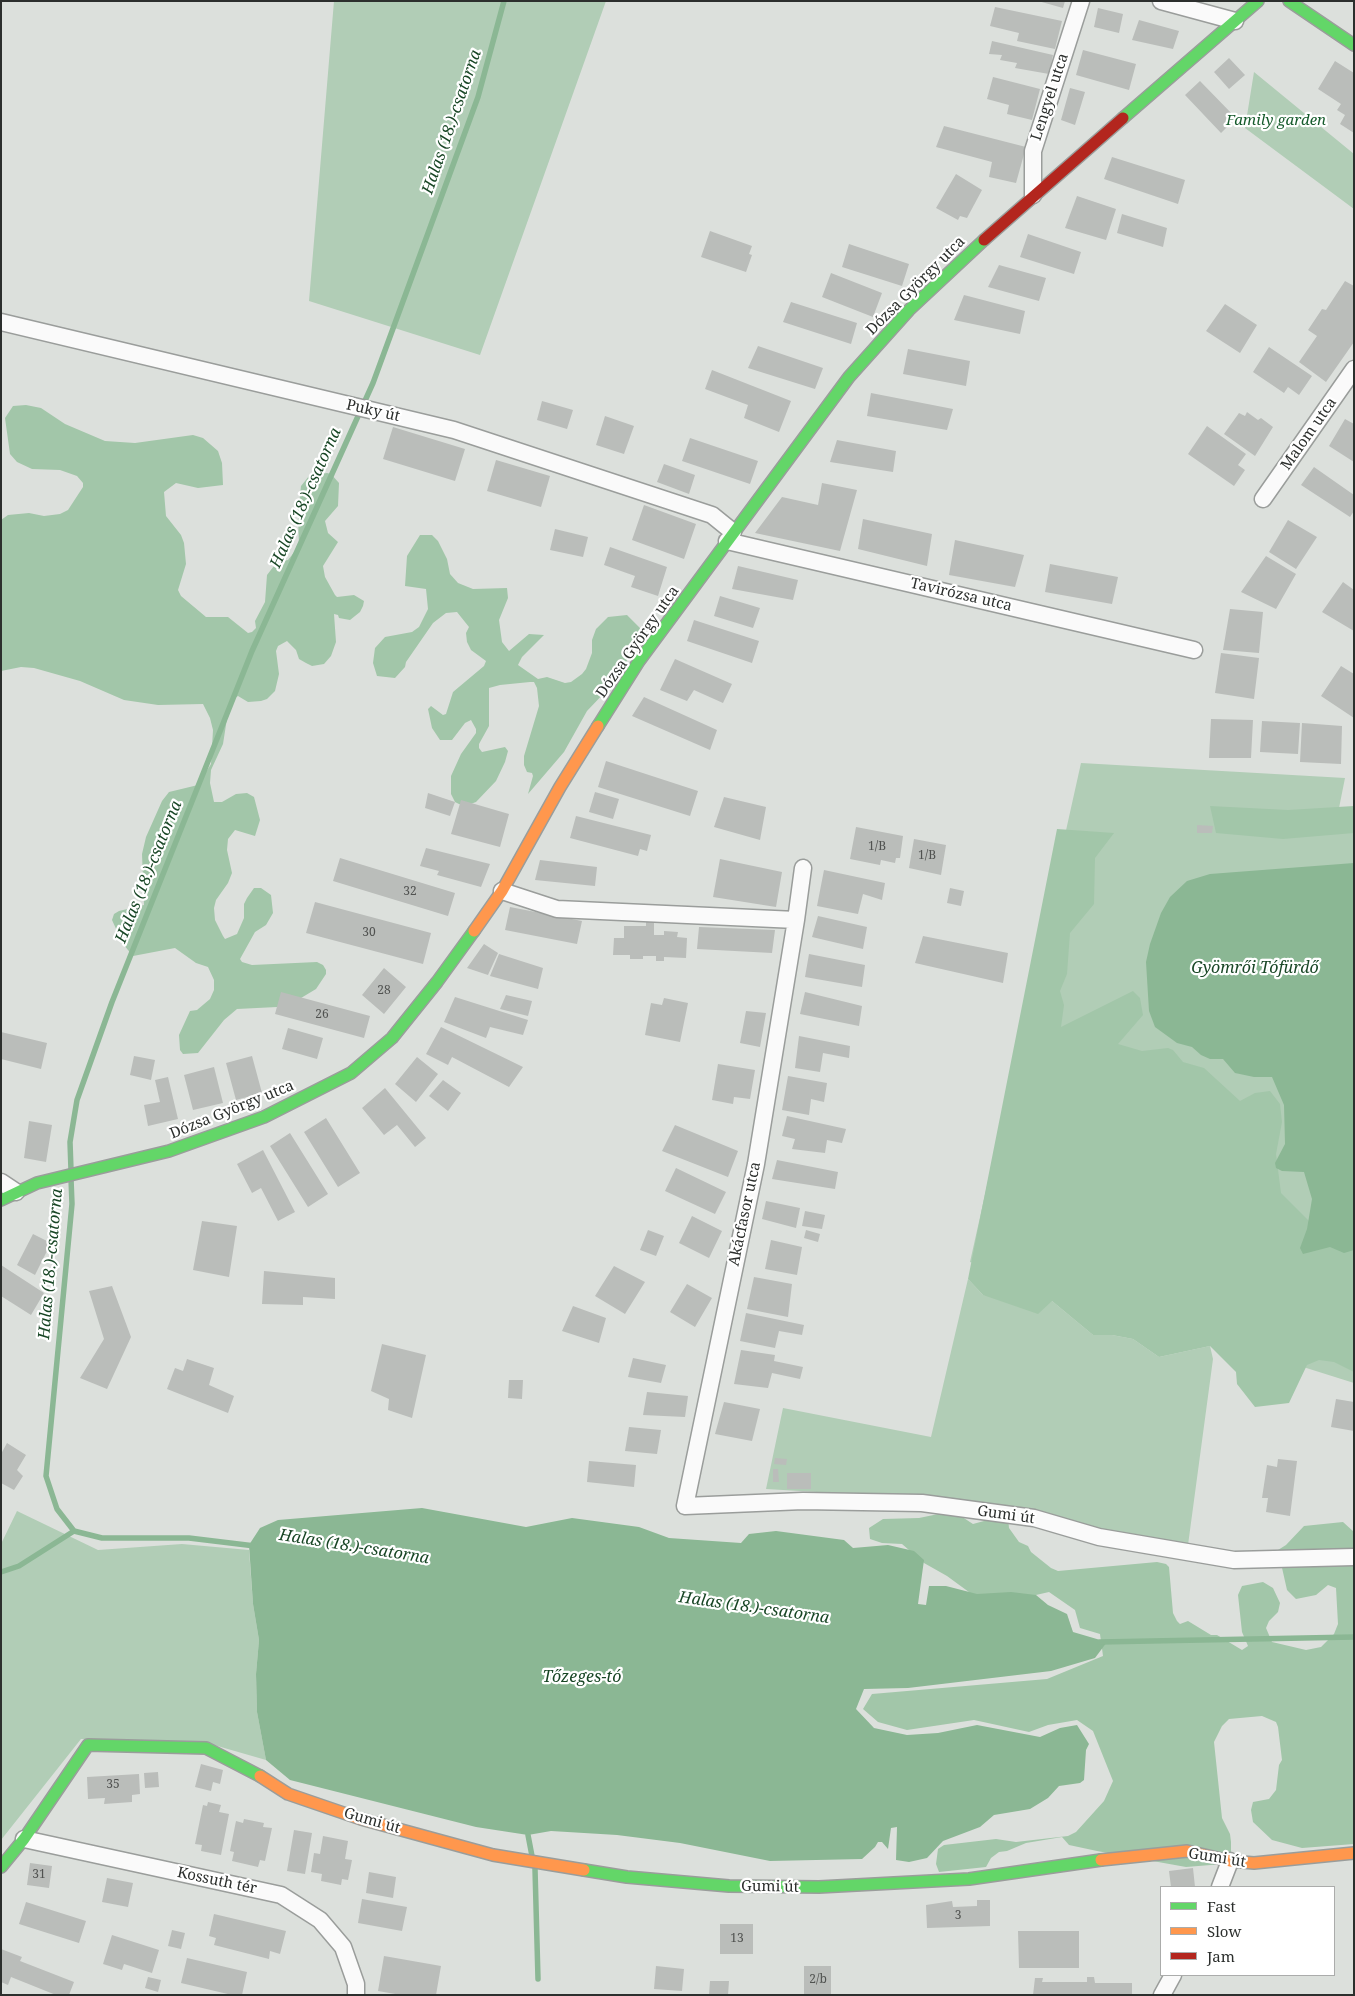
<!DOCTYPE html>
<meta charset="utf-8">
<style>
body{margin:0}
#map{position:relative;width:1355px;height:1996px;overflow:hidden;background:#dce0dc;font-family:"Noto Serif",serif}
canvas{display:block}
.frame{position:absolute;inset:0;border:2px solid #2c2f2d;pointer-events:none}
.legend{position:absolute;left:1160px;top:1886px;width:175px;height:90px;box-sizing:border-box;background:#fff;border:1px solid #abacab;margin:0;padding:6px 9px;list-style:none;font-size:15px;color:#2c2f2d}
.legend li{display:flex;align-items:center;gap:10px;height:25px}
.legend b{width:25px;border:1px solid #abacab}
</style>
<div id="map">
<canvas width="1355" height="1996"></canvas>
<div class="frame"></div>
<ul class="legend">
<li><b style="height:6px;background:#63d668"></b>Fast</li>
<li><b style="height:6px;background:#ff974d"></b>Slow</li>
<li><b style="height:6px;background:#b3261e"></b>Jam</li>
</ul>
</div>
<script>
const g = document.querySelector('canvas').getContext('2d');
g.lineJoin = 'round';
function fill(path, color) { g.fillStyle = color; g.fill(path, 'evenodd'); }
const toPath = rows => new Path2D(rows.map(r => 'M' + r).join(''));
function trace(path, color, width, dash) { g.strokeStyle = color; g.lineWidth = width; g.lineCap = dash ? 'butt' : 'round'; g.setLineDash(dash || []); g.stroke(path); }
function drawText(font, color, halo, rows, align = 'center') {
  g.font = font + ' "Noto Serif",serif'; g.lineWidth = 4.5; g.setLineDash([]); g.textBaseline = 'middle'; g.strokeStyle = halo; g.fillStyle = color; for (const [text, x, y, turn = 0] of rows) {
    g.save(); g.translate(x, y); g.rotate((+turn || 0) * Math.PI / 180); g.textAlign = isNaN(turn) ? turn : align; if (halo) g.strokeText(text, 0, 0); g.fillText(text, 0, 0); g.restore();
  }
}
const green = toPath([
 [334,1,606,1,480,355,309,301],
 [1254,72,1354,154,1354,209,1245,128],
 [1081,763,1345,778,1337,818,1354,818,1354,1383,970,1262],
 [968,1279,983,1295,1052,1301,1093,1335,1112,1335,1133,1339,1159,1357,1210,1346,1213,1359,1188,1545,918,1498,766,1489,783,1408,931,1437],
 [17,1511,98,1550,182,1544,249,1550,253,1604,259,1640,256,1674,257,1712,266,1760,207,1743,81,1739,1,1840,1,1544]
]);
const forest = toPath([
 [26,405,41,408,65,424,105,441,135,443,193,435,203,438,218,451,222,463,223,485,198,488,176,483,164,492,166,516,181,535,184,543,186,564,178,590,181,596,206,617,228,617,248,633,252,632,256,628,255,621,265,602,267,575,277,562,288,560,299,546,298,515,301,486,309,476,327,473,331,474,339,483,338,506,325,521,328,533,338,542,323,566,325,577,335,595,337,597,354,595,364,601,363,606,360,612,350,620,339,618,338,615,334,614,336,642,331,656,324,664,312,666,306,663,299,659,296,650,287,641,278,646,276,651,279,674,275,691,267,699,261,701,248,702,238,696,233,699,228,712,223,744,211,770,210,783,214,802,222,802,236,794,247,793,254,797,260,820,255,836,235,830,228,839,227,850,232,873,228,883,216,900,214,908,215,920,223,936,225,939,237,934,244,918,244,904,247,898,254,888,261,888,271,895,273,913,266,925,255,932,240,959,242,962,252,965,317,962,323,965,326,970,326,974,316,989,296,1001,277,1007,237,1009,224,1020,198,1053,183,1054,180,1050,179,1035,190,1011,197,1010,210,999,214,990,214,980,208,967,196,963,175,948,133,956,123,944,112,920,114,914,119,911,144,905,142,854,146,837,162,801,169,792,198,785,211,764,213,730,210,718,203,704,158,705,124,700,80,681,34,668,21,667,1,671,1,520,8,515,29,513,44,516,60,514,68,510,83,487,83,483,77,476,60,470,32,469,17,462,10,454,5,418,13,406],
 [420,535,432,535,438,541,447,559,450,574,458,583,473,589,507,588,508,598,499,620,502,642,509,651,529,634,544,635,522,657,518,665,538,679,547,677,565,683,571,682,582,674,586,669,592,653,592,640,596,629,608,617,627,615,640,628,639,640,626,662,623,663,607,690,587,711,564,752,528,794,533,776,532,773,527,772,524,765,524,756,539,706,537,688,534,682,530,682,500,685,489,688,489,726,479,744,479,748,482,752,505,747,508,751,505,762,496,781,476,802,465,806,459,804,455,802,451,794,451,776,461,754,476,733,476,729,471,720,465,723,452,740,440,740,432,728,428,709,431,706,443,715,446,714,453,692,484,666,486,661,471,650,467,642,466,633,469,627,457,612,446,613,433,623,406,662,405,667,395,678,377,676,373,663,375,648,385,637,412,632,419,627,428,609,426,589,405,586,407,556],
 [1210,806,1288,810,1354,806,1354,833,1283,839,1216,833],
 [1057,829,1114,833,1095,858,1094,904,1070,933,1067,974,1060,991,1064,1005,1061,1027,1133,991,1140,998,1143,1015,1118,1044,1142,1051,1168,1048,1173,1050,1183,1062,1204,1068,1240,1101,1255,1093,1270,1091,1280,1104,1282,1122,1276,1154,1281,1193,1310,1222,1354,1217,1354,1372,1334,1362,1319,1360,1307,1365,1289,1403,1255,1407,1237,1384,1236,1372,1210,1346,1159,1357,1133,1339,1112,1335,1093,1335,1052,1301,1038,1314,983,1295,968,1279],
 [953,1511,973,1524,995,1518,1008,1518,1009,1528,1019,1542,1028,1546,1031,1552,1051,1568,1058,1571,1157,1562,1166,1564,1169,1567,1173,1613,1177,1621,1180,1624,1188,1621,1211,1635,1217,1635,1242,1650,1248,1646,1242,1632,1238,1595,1242,1586,1263,1582,1273,1588,1280,1603,1278,1612,1269,1621,1266,1628,1272,1642,1306,1650,1321,1647,1334,1634,1338,1624,1336,1588,1328,1585,1316,1595,1296,1599,1287,1590,1278,1550,1286,1545,1304,1526,1343,1522,1354,1532,1354,1844,1302,1848,1272,1840,1253,1822,1251,1810,1253,1802,1269,1799,1276,1790,1279,1765,1282,1760,1278,1727,1276,1722,1262,1716,1229,1719,1222,1726,1214,1742,1222,1818,1230,1834,1231,1842,1231,1860,1223,1864,1186,1867,1097,1851,1069,1845,1062,1837,1026,1843,1007,1851,999,1852,991,1858,986,1867,939,1872,936,1864,938,1849,944,1845,996,1839,1016,1842,1068,1836,1076,1832,1104,1801,1113,1781,1093,1731,1077,1720,1048,1725,1029,1732,974,1720,907,1730,878,1722,863,1709,872,1694,1047,1679,1103,1656,1100,1634,1080,1628,1075,1610,1049,1592,988,1606,947,1576,924,1563,902,1544,882,1543,870,1539,869,1528,883,1519,919,1518]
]);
const water = toPath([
 [1354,863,1354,1250,1344,1253,1330,1247,1303,1254,1300,1248,1307,1229,1312,1199,1304,1172,1282,1171,1276,1168,1275,1163,1285,1144,1284,1105,1272,1077,1254,1077,1235,1073,1223,1059,1210,1059,1201,1055,1192,1047,1177,1043,1155,1027,1149,1011,1146,962,1150,944,1161,913,1170,897,1187,881,1210,874],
 [422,1508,526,1527,572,1518,639,1527,669,1538,741,1543,749,1534,776,1531,844,1540,853,1548,888,1545,914,1551,924,1560,918,1604,926,1605,929,1586,946,1586,977,1594,1011,1592,1036,1595,1048,1605,1067,1614,1073,1632,1107,1642,1095,1658,1051,1671,908,1688,864,1689,856,1709,874,1728,907,1735,938,1733,977,1725,1040,1737,1060,1728,1077,1725,1089,1744,1086,1750,1084,1780,1080,1783,1059,1786,1048,1798,1030,1809,994,1815,980,1827,943,1841,927,1858,909,1862,896,1860,897,1827,891,1828,888,1849,882,1842,878,1842,875,1847,862,1859,770,1861,680,1843,617,1835,551,1831,528,1835,476,1827,290,1780,266,1760,257,1712,256,1674,259,1640,253,1604,249,1545,260,1528,278,1520]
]);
const stream = toPath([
 [71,1170,70,1142,77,1100,112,1002,252,651,373,383,478,97,504,1],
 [71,1179,72,1204,46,1476,57,1509,74,1531,102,1538,189,1538,255,1546],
 [1,1572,19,1566,74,1531],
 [1100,1642,1354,1637],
 [528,1835,532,1856],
 [535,1869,538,1979]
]);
const building = toPath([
 [1038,1,1065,1,1063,8],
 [995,7,1062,21,1055,49,1017,41,1019,33,990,26],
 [1098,8,1123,14,1119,33,1094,27],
 [1139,20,1179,31,1173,49,1132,40],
 [992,41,1053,55,1049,74,1015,68,1017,63,1000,60,1002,55,989,54],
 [1083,50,1136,64,1129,90,1076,75],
 [1229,58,1245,75,1229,89,1214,72],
 [1335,61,1354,73,1354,133,1340,124,1345,115,1337,110,1341,104,1318,89],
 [993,77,1040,89,1032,120,1007,114,1009,105,987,99],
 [1200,81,1236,118,1221,133,1185,95],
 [1070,88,1085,92,1075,125,1061,120],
 [944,126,1026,147,1016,183,989,177,992,162,936,147],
 [1112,157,1185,180,1178,204,1104,179],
 [956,174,982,190,967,218,960,216,958,220,936,208],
 [1077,196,1116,209,1106,240,1065,228],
 [1122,214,1167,228,1163,247,1117,233],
 [710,231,752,246,749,254,752,255,746,272,701,257],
 [1028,234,1081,252,1074,274,1020,257],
 [849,244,909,264,902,286,842,267],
 [999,265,1046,278,1039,301,988,287],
 [831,273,882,293,873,317,822,297],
 [1345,281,1354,286,1354,342,1326,382,1299,362,1317,336,1308,330,1322,309,1326,310],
 [964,295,1025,311,1020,334,954,320],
 [791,302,857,323,851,344,783,322],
 [1225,304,1257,325,1240,353,1206,331],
 [758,346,823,368,815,389,748,368],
 [1269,347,1312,376,1299,395,1288,387,1284,393,1253,372],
 [908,349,970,361,966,386,903,374],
 [712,370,791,401,779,432,744,418,748,405,705,389],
 [871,393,953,409,947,430,867,416],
 [542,401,573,410,567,429,537,420],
 [1247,412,1258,420,1261,418,1273,427,1255,456,1224,434,1239,413,1245,416],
 [605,416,634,426,624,454,596,445],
 [1345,419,1354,424,1354,462,1329,446],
 [1207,426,1246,454,1238,465,1245,470,1234,486,1188,454],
 [393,427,465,449,455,481,383,459],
 [690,438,758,461,750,484,682,461],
 [837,440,896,451,893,472,830,462],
 [496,460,550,476,541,507,487,491],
 [664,464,695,475,689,494,657,482],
 [1314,467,1354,495,1354,511,1350,517,1301,485],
 [822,483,857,490,840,551,755,533,782,497,818,505],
 [644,505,696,524,684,559,632,540],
 [863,519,932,534,927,566,858,549],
 [1288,520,1317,537,1296,569,1269,552],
 [555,529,588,537,583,557,550,550],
 [955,540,1024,555,1015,587,949,575],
 [610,547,667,567,658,596,631,587,635,576,604,565],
 [1266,556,1296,574,1276,609,1241,592],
 [1050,564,1118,577,1112,604,1045,592],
 [738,566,798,580,793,600,732,589],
 [1343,582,1354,590,1354,631,1322,612],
 [720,596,760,608,753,628,714,616],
 [1230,609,1263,612,1259,653,1223,650],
 [694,620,759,641,752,663,687,641],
 [1221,653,1259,658,1254,699,1215,693],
 [675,659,732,684,723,703,694,690,687,701,660,690],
 [1341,666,1354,674,1354,718,1321,696],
 [644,697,717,730,710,750,632,716],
 [1211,719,1253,720,1251,758,1209,758],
 [1262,721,1300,723,1298,754,1260,752],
 [1302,723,1342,726,1341,764,1300,762],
 [606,761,698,791,690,816,598,787],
 [595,792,619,799,613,819,589,812],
 [428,793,455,802,450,816,425,808],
 [724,797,766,807,760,840,714,827],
 [461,800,509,814,500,847,451,834],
 [576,816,651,835,647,851,640,849,638,856,570,838],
 [1197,825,1213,826,1212,833,1197,833],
 [856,827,903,836,900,858,896,858,895,863,881,860,880,865,850,859],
 [914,839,946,845,941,875,909,868],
 [426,848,490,864,481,887,437,875,439,871,420,866],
 [340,858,455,893,448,916,333,881],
 [720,859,782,872,776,907,713,897],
 [540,860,597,867,595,886,535,880],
 [824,870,885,883,882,900,863,894,858,914,817,906],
 [950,888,964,891,961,906,947,903],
 [315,902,431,933,423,964,306,933],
 [510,907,582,921,577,944,505,930],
 [818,916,867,927,863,949,812,937],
 [646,922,654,922,654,935,664,935,664,931,678,932,677,937,687,938,686,958,664,957,664,961,656,961,656,956,643,956,643,959,630,959,630,955,613,955,614,938,624,938,624,926,646,926],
 [699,927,775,930,772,953,697,949],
 [923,936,1008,953,1003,983,915,963],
 [484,944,498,953,488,975,467,968],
 [499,954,543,968,538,989,490,976],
 [809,954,865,965,862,987,805,977],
 [384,968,406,987,384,1014,362,995],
 [281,992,370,1016,364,1038,275,1014],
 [805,992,862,1006,859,1026,800,1014],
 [506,995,532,1001,528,1016,500,1009],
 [455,997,528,1020,523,1035,490,1027,486,1038,444,1022],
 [664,998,688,1003,680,1042,645,1035,651,1003,662,1005],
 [746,1011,766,1013,760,1047,740,1043],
 [441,1027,523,1067,509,1087,452,1057,448,1065,426,1054],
 [288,1028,323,1038,317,1059,282,1049],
 [1,1032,47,1043,41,1069,1,1059],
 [799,1036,850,1046,849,1058,823,1053,820,1072,795,1068],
 [134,1056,155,1060,151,1080,130,1075],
 [252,1056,262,1093,236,1100,226,1063],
 [417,1057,438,1074,416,1102,395,1084],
 [718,1064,755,1070,750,1099,734,1097,733,1104,712,1100],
 [214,1067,223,1103,193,1110,184,1075],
 [788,1076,827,1083,824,1102,811,1099,809,1115,782,1110],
 [168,1077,178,1119,148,1126,144,1105,160,1102,155,1080],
 [443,1080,461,1093,448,1111,429,1096],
 [385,1088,426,1138,415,1147,397,1125,384,1135,362,1108],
 [787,1116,846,1129,842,1143,827,1140,825,1153,792,1149,795,1139,782,1136],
 [326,1118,360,1173,338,1187,304,1132],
 [29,1121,52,1125,46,1162,24,1158],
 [675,1125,738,1151,728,1177,662,1151],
 [290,1133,328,1194,308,1207,270,1146],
 [263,1150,295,1212,278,1221,261,1188,252,1193,237,1164],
 [777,1160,838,1172,835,1189,772,1179],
 [676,1168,726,1192,715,1214,665,1191],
 [766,1201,800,1208,796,1228,762,1219],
 [805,1211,825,1215,822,1229,802,1226],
 [692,1216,722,1231,709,1258,679,1243],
 [202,1221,237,1226,229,1277,193,1270],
 [648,1230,664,1236,656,1256,640,1250],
 [806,1230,820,1234,818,1242,804,1238],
 [33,1234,51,1243,35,1275,17,1265],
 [771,1240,802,1247,797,1275,765,1269],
 [1,1265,44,1293,31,1315,1,1296],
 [614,1266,645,1282,625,1314,595,1296],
 [264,1271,335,1278,335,1299,303,1297,303,1305,262,1304],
 [754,1277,792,1284,788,1317,747,1309],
 [687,1284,712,1298,695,1327,670,1312],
 [112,1286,131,1337,107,1389,80,1378,104,1339,89,1291],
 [573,1306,606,1318,599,1343,562,1331],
 [746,1313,804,1325,802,1335,779,1331,775,1348,740,1341],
 [382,1344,426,1355,412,1418,388,1410,389,1399,371,1391],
 [741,1350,775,1355,774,1361,803,1367,800,1379,772,1373,768,1388,734,1384],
 [633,1358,666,1365,661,1383,628,1377],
 [187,1359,214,1368,209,1385,234,1396,228,1413,167,1389,175,1368,183,1371],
 [509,1380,523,1380,522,1399,508,1398],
 [647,1392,688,1396,685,1417,643,1415],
 [1336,1399,1354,1402,1354,1431,1331,1427],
 [724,1402,760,1409,752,1441,715,1434],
 [629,1427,661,1430,657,1454,625,1451],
 [7,1443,26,1455,17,1470,23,1476,14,1490,1,1483,1,1454],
 [775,1458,787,1459,786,1465,774,1464],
 [1278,1459,1297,1461,1290,1516,1266,1512,1268,1498,1262,1498,1267,1465,1277,1467],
 [589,1461,636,1465,634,1487,587,1482],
 [773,1469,778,1469,779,1482,773,1482],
 [787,1473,811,1473,811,1489,787,1489],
 [201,1764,223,1770,220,1784,213,1782,211,1791,195,1787],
 [158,1772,159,1787,145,1788,144,1773],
 [139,1774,140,1794,132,1795,132,1802,104,1804,105,1798,88,1799,87,1777],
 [208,1802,221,1805,219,1812,229,1814,221,1855,201,1851,202,1845,195,1844,203,1805,207,1806],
 [244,1819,264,1823,263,1827,272,1828,265,1861,260,1860,258,1867,232,1861,234,1852,230,1851,236,1821,243,1823],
 [294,1830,312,1833,305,1874,287,1871],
 [323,1836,348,1841,345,1859,352,1860,348,1880,342,1879,341,1885,321,1881,322,1874,311,1872,314,1853,320,1854],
 [30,1863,52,1866,49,1888,27,1885],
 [1193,1868,1195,1887,1171,1887,1169,1871],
 [369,1872,396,1877,393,1898,366,1893],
 [107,1878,133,1883,128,1907,102,1902],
 [362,1899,407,1907,402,1931,358,1923],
 [977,1900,990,1900,990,1926,927,1928,926,1905,952,1901,953,1907,977,1906],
 [26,1902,86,1921,79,1943,19,1924],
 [214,1914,286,1931,280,1954,270,1951,269,1959,214,1945,216,1938,209,1936],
 [720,1924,753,1924,753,1954,720,1954],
 [172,1930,185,1933,181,1949,168,1946],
 [1018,1931,1079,1931,1079,1968,1019,1968],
 [112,1935,159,1950,152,1973,124,1964,122,1970,103,1964],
 [1,1949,22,1957,20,1961,74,1982,69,1995,56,1995,11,1977,8,1985,1,1982],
 [384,1956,441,1966,436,1995,401,1995,378,1991],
 [187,1958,247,1972,242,1995,232,1995,181,1983],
 [656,1966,684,1969,682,1991,654,1989],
 [804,1966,831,1966,831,1995,804,1995],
 [148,1977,161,1980,158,1992,145,1988],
 [1087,1977,1094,1977,1095,1983,1132,1983,1132,1995,1033,1995,1035,1978,1043,1978,1042,1982,1087,1982],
 [710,1981,729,1981,728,1995,709,1995]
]);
const street = toPath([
 [1161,1,1235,21],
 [1033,195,1033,151,1081,1],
 [1,322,454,430,712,515,733,532],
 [1263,499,1354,369],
 [727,541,1194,650],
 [803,868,796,920,756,1164,685,1506,803,1501,922,1503,1034,1518,1099,1537,1234,1560,1354,1557],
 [502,891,557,909,796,920],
 [1,1182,16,1192],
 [24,1839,281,1895,320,1920,343,1947,356,1984,356,1995],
 [1220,1887,1230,1861],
 [1162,1995,1173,1975]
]);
const fast = toPath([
 [1289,1,1354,45],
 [1123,118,1258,1],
 [598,726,639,661,849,377,909,310,984,240],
 [1,1200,37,1183,169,1151,264,1117,351,1073,392,1038,437,982,474,931],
 [1,1867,24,1839,88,1745,206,1748,260,1776],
 [584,1870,627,1877,729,1886,819,1887,969,1879,1101,1860]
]);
const slow = toPath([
 [474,931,502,891,560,787,598,726],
 [260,1776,288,1794,361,1819,493,1855,584,1870],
 [1101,1860,1187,1851,1230,1861,1254,1863,1354,1853]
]);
const jam = toPath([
 [984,240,1123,118]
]);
const numberNames = [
 ["1/B",877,847],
 ["1/B",927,856],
 ["32",410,892],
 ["30",369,933],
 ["28",384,991],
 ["26",322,1015],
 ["35",113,1785],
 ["31",39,1875],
 ["3",958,1916],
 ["13",737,1939],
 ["2/b",818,1980]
];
const streetNames = [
 ["Lengyel utca",1050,97,-72],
 ["Dózsa György utca",916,286,-45],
 ["Puky út",373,411,13],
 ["Malom utca",1309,434,-55],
 ["Tavirózsa utca",961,595,13],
 ["Dózsa György utca",638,642,-55],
 ["Dózsa György utca",232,1110,-22],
 ["Akácfasor utca",745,1214,-78],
 ["Gumi út",1006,1515,8],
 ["Gumi út",372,1821,16],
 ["Gumi út",1217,1858,9],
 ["Kossuth tér",217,1881,12],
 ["Gumi út",770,1887,1]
];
const parkNames = [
 ["Family garden",1276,121]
];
const waterNames = [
 ["Halas (18.)-csatorna",452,122,-71],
 ["Halas (18.)-csatorna",306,498,-66],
 ["Halas (18.)-csatorna",149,872,-68],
 ["Gyömrői Tófürdő",1255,968],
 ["Halas (18.)-csatorna",51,1264,-85],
 ["Halas (18.)-csatorna",354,1547,9],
 ["Halas (18.)-csatorna",754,1608,8],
 ["Tőzeges-tó",582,1677]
];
fill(green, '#b1cdb6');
fill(forest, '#a2c6a9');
fill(water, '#8bb794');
trace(stream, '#8bb794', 5.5);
fill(building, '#babdba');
trace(street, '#9a9d9b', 19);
trace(fast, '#9a9d9b', 14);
trace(slow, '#9a9d9b', 14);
trace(jam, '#9a9d9b', 14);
trace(street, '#fafafa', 16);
trace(fast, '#63d668', 11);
trace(slow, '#ff974d', 11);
trace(jam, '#b3261e', 11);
drawText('12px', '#505250', null, numberNames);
drawText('15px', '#2c2f2d', '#fff', streetNames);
drawText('italic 15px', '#165b2c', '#fff', parkNames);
drawText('italic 16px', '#184625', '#fff', waterNames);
</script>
